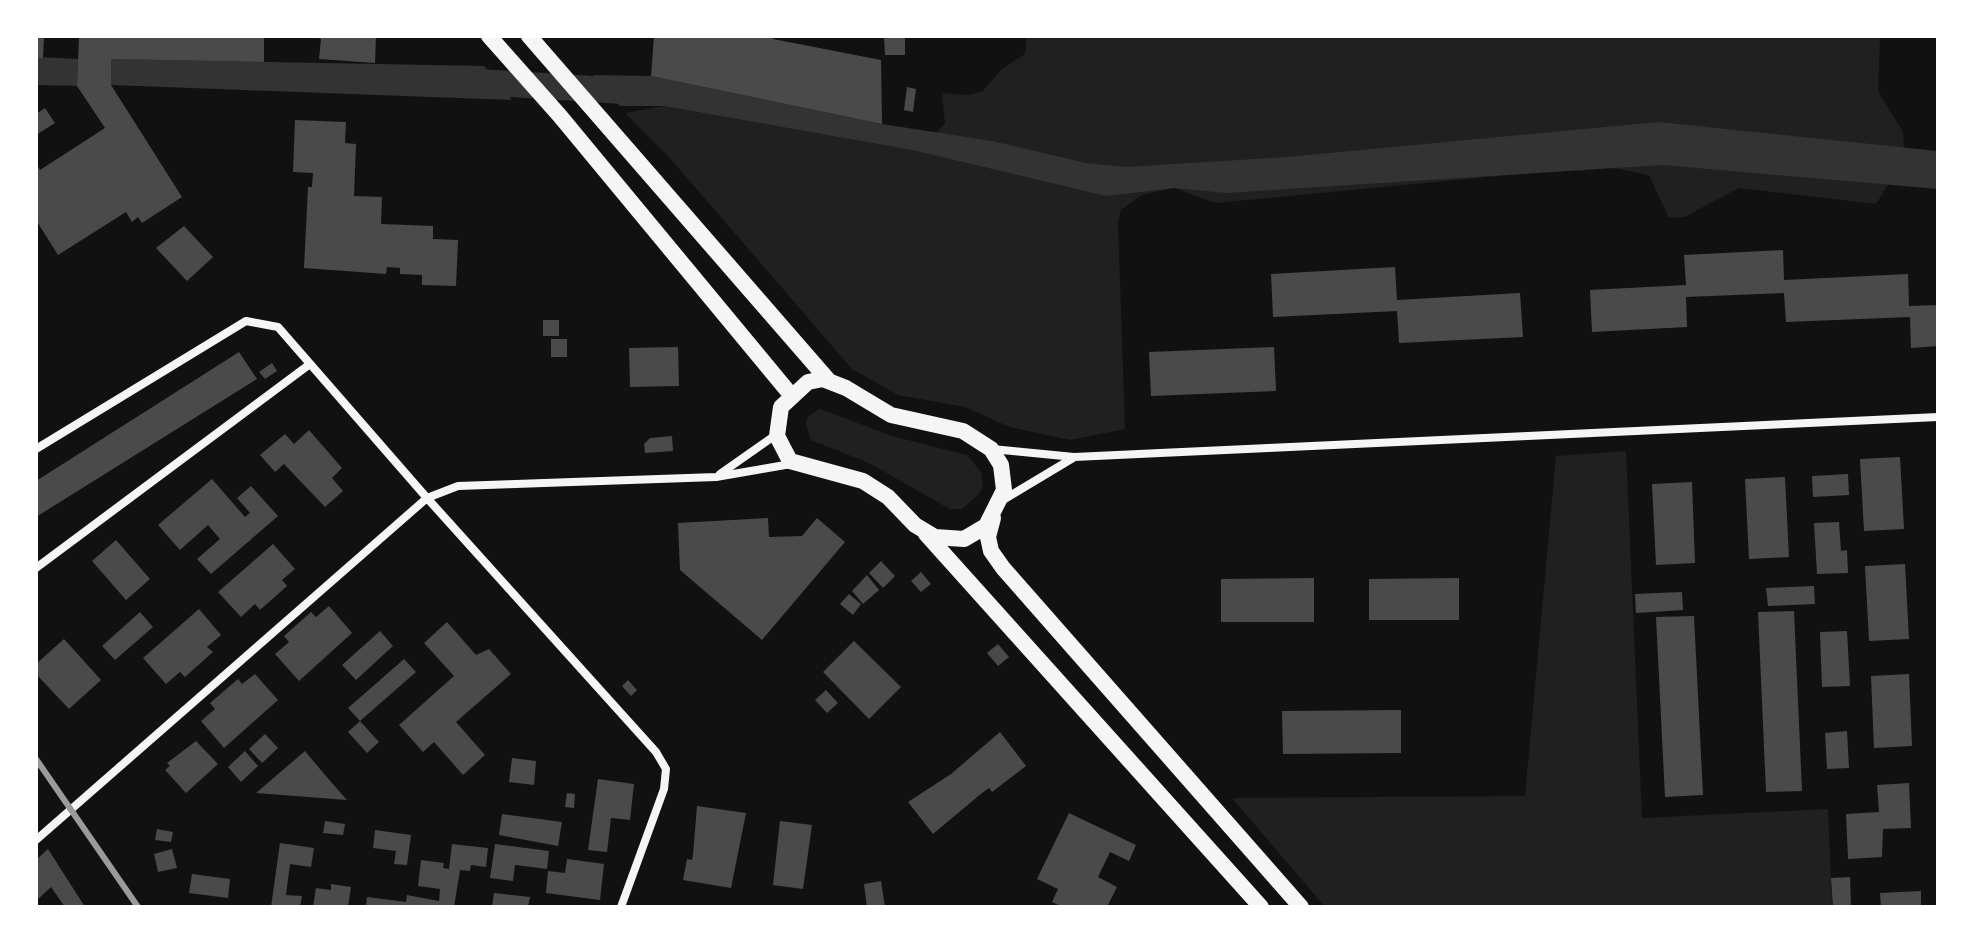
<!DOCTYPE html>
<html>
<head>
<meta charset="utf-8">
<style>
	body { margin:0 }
	#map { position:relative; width:1974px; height:943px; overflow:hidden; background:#111; font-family:"Alegreya Sans",sans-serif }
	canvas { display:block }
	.frame { position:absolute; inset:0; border:38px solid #fff; pointer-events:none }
</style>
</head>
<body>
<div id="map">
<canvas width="1974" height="943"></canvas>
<div class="frame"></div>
</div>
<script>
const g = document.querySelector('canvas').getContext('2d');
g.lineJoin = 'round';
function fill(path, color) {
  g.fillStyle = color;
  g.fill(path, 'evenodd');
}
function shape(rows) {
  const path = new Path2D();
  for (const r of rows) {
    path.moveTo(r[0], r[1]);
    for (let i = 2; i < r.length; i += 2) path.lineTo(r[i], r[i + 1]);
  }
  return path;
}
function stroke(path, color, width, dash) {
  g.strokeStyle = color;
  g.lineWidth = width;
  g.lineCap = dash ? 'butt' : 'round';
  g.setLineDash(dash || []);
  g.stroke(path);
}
const green = shape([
	[1027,36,1880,36,1878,91,1903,132,1904,149,1902,163,1876,204,1739,188,1684,217,1669,218,1649,175,1603,166,1216,203,1174,188,1142,195,1121,210,1118,223,1125,429,1070,440,1010,427,965,407,898,395,852,369,669,157,625,113,664,106,917,151,945,124,942,93,967,95,982,92,1002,69,1025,54],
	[820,409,892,436,967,455,981,472,983,485,979,494,962,509,950,509,869,463,811,440,806,424,808,416],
	[1626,451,1642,818,1828,809,1832,907,1325,907,1232,798,1525,796,1556,456]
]);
const water = shape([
	[36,57,78,59,77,86,36,85],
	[111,59,484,66,512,100,111,85],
	[593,75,651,76,882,124,992,141,1086,163,1127,167,1287,157,1658,122,1938,151,1938,189,1662,165,1226,193,1174,188,1106,196,917,151,664,106,620,106]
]);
const canal = shape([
	[463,81,640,92]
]);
const building = shape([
	[36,36,44,36,43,58,36,58],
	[79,36,264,36,264,62,111,59,111,85,182,197,142,223,138,217,132,222,126,212,58,255,36,220,36,163,40,170,105,128,77,86],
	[314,36,376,36,375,63,319,59,321,39],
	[654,36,773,36,773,39,881,60,882,124,651,76],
	[884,36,905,36,905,55,885,55],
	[907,87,916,89,913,112,904,110],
	[45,108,55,123,36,135,36,114],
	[295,120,346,122,345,143,356,144,354,196,382,197,381,224,433,226,433,239,458,240,456,286,422,285,422,275,400,274,400,268,387,267,386,274,304,268,308,187,312,187,313,173,293,172],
	[184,226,213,257,187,281,156,248],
	[1783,250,1784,280,1908,274,1909,306,1938,305,1938,346,1911,348,1910,317,1786,322,1784,293,1686,297,1687,327,1592,332,1590,290,1686,285,1684,255],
	[1395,267,1397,300,1520,293,1523,337,1399,343,1397,311,1273,317,1271,274],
	[543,320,559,320,559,336,543,336],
	[551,339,567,339,567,357,551,357],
	[678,347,679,386,630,387,629,348],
	[1274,347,1276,391,1151,396,1149,352],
	[239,352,257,379,36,517,36,481],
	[272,363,277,371,265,379,259,372],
	[309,430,342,468,332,478,343,491,325,507,284,464,275,472,260,455,285,434,294,444],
	[672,436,673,451,645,453,644,444,650,438],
	[1900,457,1904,529,1864,531,1860,459],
	[1848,474,1849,495,1813,497,1812,476],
	[1785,477,1789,557,1749,559,1745,479],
	[212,479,245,517,250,513,237,498,251,486,278,516,211,574,197,559,220,539,208,525,180,550,158,525],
	[1692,482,1695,563,1656,565,1652,484],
	[768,518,769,537,802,536,817,518,845,542,762,640,680,570,678,523],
	[1839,522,1841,551,1847,550,1848,573,1817,574,1814,523],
	[116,540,150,579,126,600,92,561],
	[273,544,295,569,282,580,287,586,260,610,255,604,241,617,218,592],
	[881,561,895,576,883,588,869,573],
	[1905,564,1909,639,1869,641,1865,566],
	[921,572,931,584,921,592,911,581],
	[867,575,879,590,863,604,852,591],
	[1314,578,1314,622,1221,622,1221,579],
	[1459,578,1459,620,1369,620,1369,579],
	[1814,586,1815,604,1768,606,1766,588],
	[1682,592,1683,610,1636,613,1635,594],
	[849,594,861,604,853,615,840,604],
	[329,606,352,633,299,681,275,654,289,642,284,636,311,612,316,617],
	[199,609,221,635,207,647,213,652,185,677,180,672,166,684,143,658],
	[1794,611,1802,791,1766,792,1758,612],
	[140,612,153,627,115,660,102,646],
	[1694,616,1703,795,1665,797,1656,617],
	[447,622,476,655,489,649,511,674,456,722,485,755,463,775,434,742,423,752,399,725,454,676,424,643],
	[380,631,393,646,356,680,342,665],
	[1847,631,1850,686,1822,687,1820,632],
	[64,639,101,680,69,709,36,674,36,664],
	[854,641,901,687,869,719,823,672],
	[998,644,1009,657,998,666,987,653],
	[404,659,416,672,360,721,348,708],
	[255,674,278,700,224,748,201,721,215,709,210,703,238,679,242,684],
	[1909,674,1912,746,1874,748,1871,676],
	[628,680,637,690,631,696,622,686],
	[826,690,838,703,827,713,815,700],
	[1401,710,1401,753,1283,754,1282,711],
	[360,721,379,742,367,753,348,732],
	[1847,731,1849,768,1827,769,1825,733],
	[1000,732,1026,766,992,792,989,788,982,793,933,834,908,802,951,774],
	[265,734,278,748,262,763,249,749],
	[196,741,218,764,186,793,165,770,170,766,167,763],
	[245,751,258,766,241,782,228,767],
	[305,751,325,775,347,800,256,793],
	[512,758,536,761,534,785,509,782],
	[598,779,634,784,630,820,611,818,607,852,588,850],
	[1909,783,1911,828,1883,829,1882,857,1848,859,1846,814,1879,812,1877,785],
	[567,793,575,794,574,808,565,807],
	[697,806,746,813,731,888,683,880,687,859,692,860,693,855],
	[1069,813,1136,845,1129,861,1110,852,1098,877,1117,887,1107,907,1063,907,1052,902,1058,889,1037,879],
	[502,814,562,822,558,846,499,835],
	[325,821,345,824,343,835,323,833],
	[780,821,812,825,803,889,773,885],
	[157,829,173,832,171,842,155,840],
	[375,830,411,835,407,865,394,864,396,851,373,848],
	[280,843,314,848,311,867,290,864,286,895,302,896,300,907,271,907],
	[452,844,488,848,486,867,471,865,470,871,460,870,454,907,366,907,367,897,406,902,407,895,439,901,440,889,418,886,421,860,444,863,443,868,449,869],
	[495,844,549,851,547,869,515,865,513,881,490,878],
	[48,849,85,907,65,907,51,887,36,901,36,860],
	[172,849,177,868,158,872,154,854],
	[567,859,604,864,600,900,546,893,548,871,565,873],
	[192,874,230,879,228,898,189,893],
	[1850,877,1851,907,1833,907,1831,878],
	[881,881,885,907,867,907,864,884],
	[331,884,351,887,348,907,313,907,316,888,331,890],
	[1921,891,1921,907,1881,907,1880,893],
	[494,893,530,897,528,907,492,907]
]);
const minor = shape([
	[36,449,246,321,278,327,427,498,656,752,666,769,664,789,621,907],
	[992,449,1074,457,1938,417],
	[720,474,777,434],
	[1003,500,1073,458],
	[36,568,310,364],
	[36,840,427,498,458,486,716,477,791,464]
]);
const secondary = shape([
	[489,36,560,116,791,395],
	[529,36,829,381],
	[823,379,846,388,891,415,963,431,991,449,1001,465,1004,490,986,526,964,539,935,537,915,525,888,497,863,481,790,461,777,436,781,407,808,382,823,379],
	[993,518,988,537,991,551,1003,568,1301,907],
	[926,534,1261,907]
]);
const rail = shape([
	[36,759,138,907]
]);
fill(green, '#202020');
fill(water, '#333');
stroke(canal, '#333', 26);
fill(building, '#4a4a4a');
stroke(minor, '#f5f5f5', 8);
stroke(secondary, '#f5f5f5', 16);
stroke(rail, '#9a9a9a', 6);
</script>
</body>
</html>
